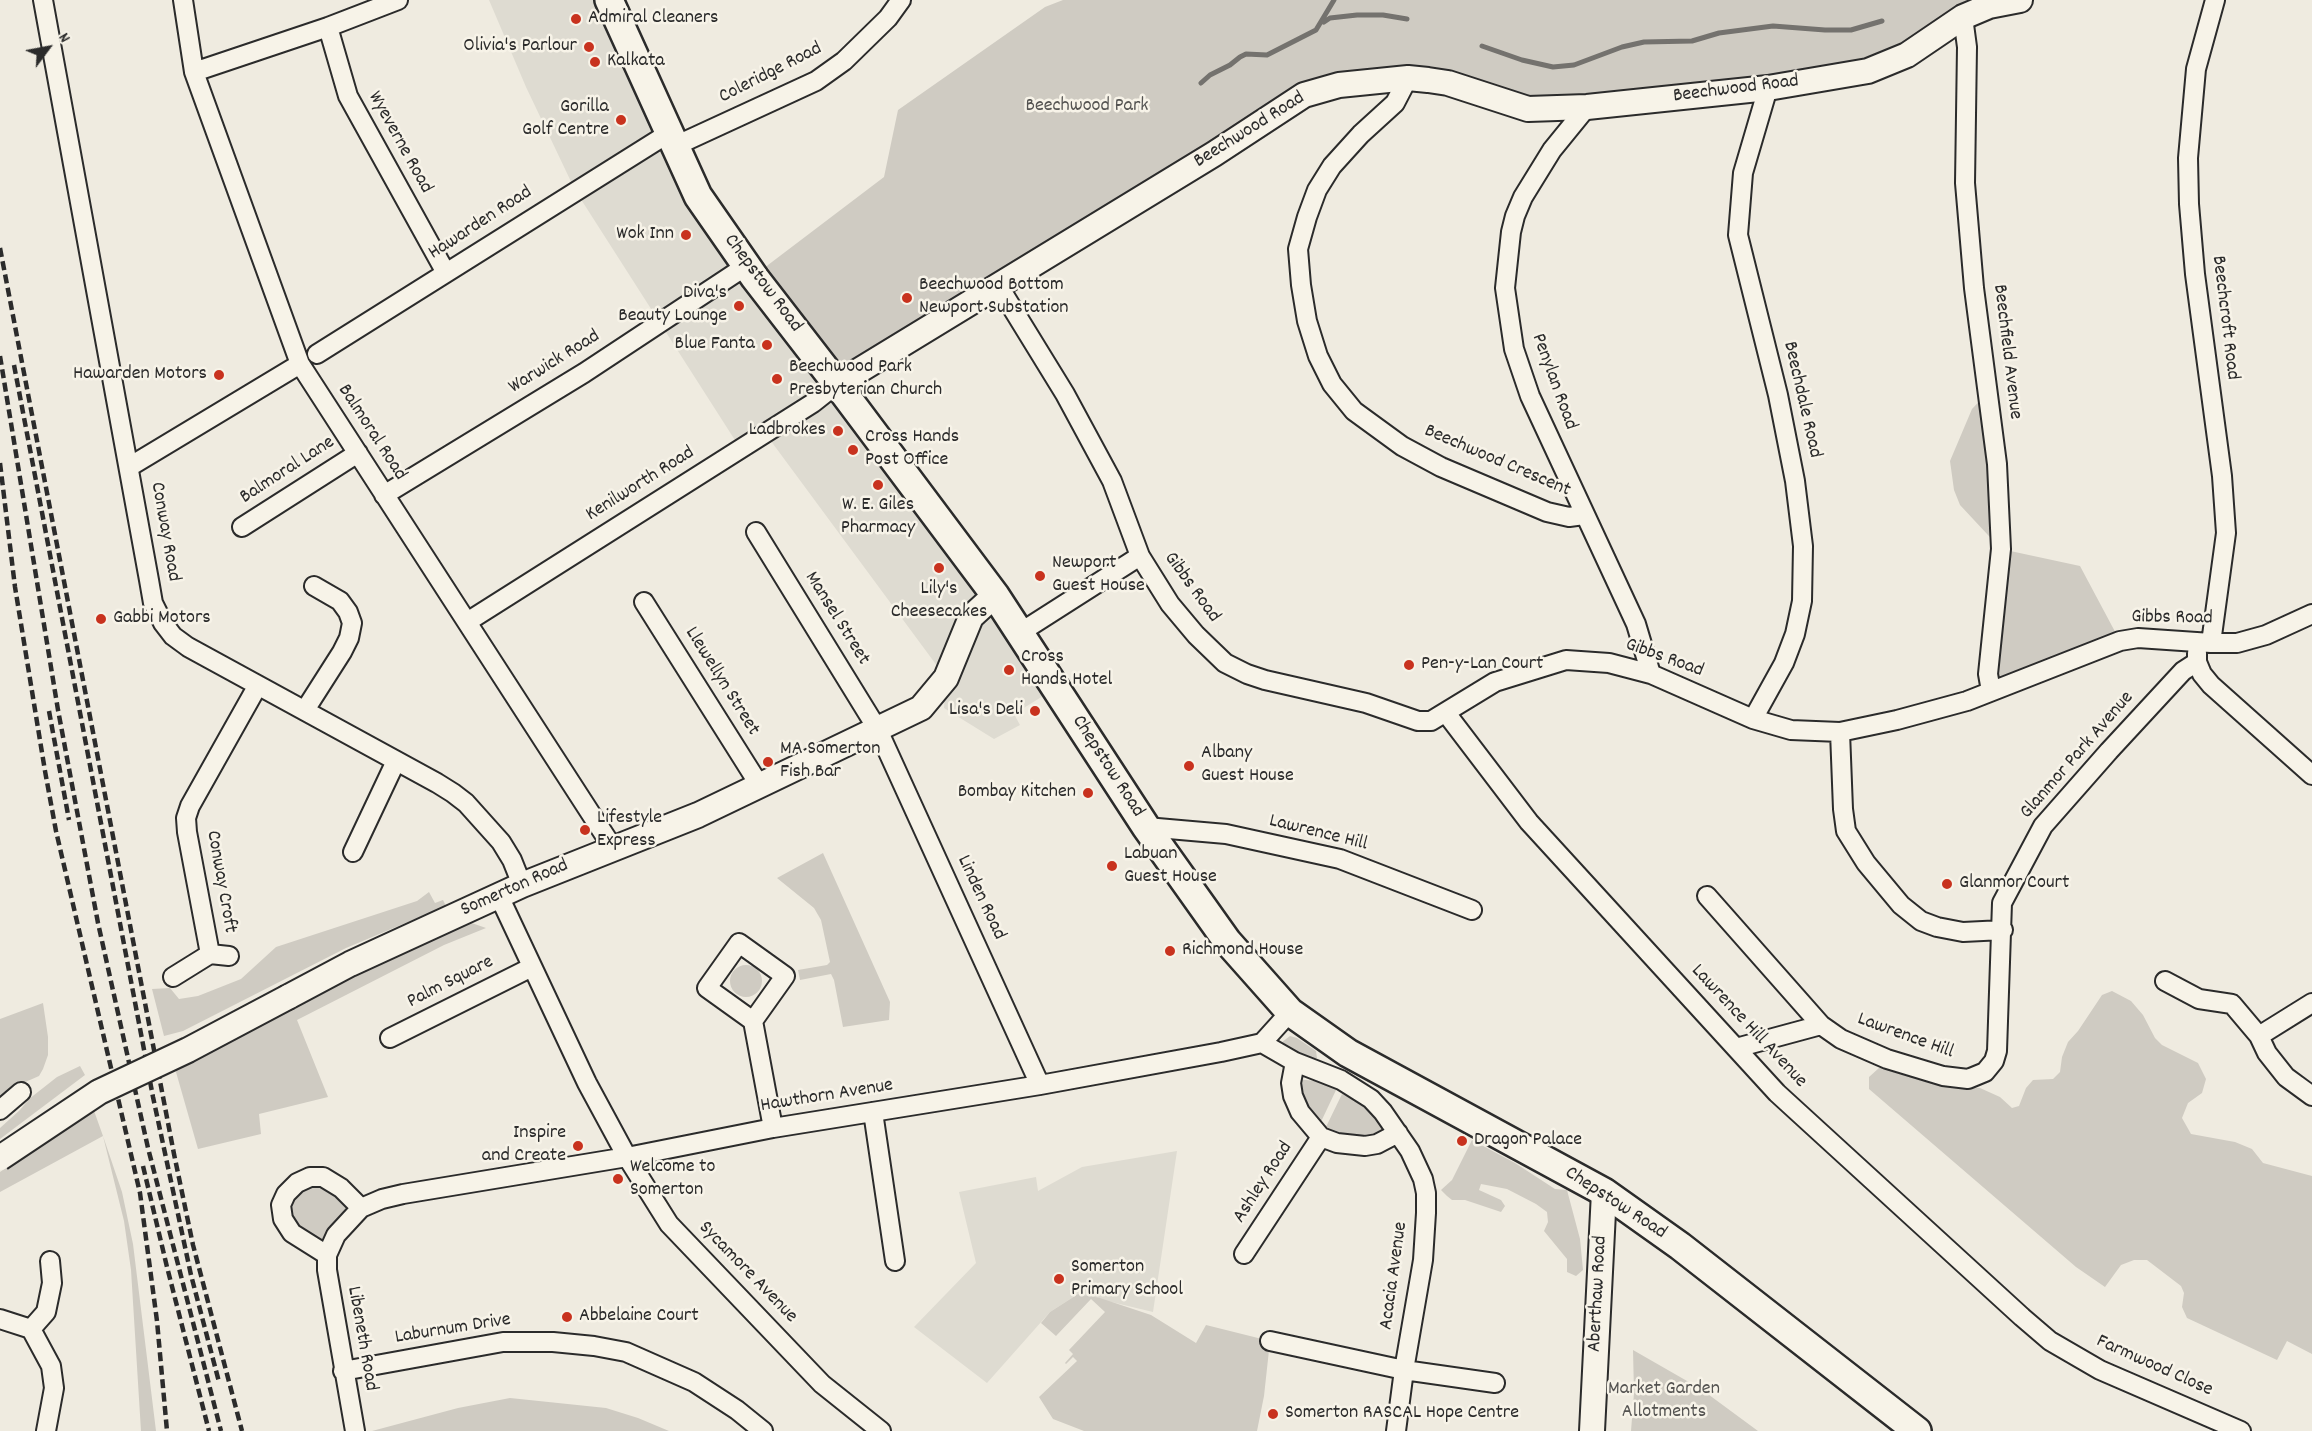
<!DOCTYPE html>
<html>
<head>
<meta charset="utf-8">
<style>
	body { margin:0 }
	#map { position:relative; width:2312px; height:1431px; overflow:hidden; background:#efebe0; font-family:Dekko,sans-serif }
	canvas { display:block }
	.north { position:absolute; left:18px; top:18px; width:60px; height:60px; -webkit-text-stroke:4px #f7f3e8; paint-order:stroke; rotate:58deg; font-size:16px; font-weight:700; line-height:24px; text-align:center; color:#2b2b2b }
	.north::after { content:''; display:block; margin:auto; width:21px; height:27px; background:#2b2b2b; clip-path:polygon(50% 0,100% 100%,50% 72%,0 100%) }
</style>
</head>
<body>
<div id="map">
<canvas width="2312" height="1431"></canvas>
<div class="north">N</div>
</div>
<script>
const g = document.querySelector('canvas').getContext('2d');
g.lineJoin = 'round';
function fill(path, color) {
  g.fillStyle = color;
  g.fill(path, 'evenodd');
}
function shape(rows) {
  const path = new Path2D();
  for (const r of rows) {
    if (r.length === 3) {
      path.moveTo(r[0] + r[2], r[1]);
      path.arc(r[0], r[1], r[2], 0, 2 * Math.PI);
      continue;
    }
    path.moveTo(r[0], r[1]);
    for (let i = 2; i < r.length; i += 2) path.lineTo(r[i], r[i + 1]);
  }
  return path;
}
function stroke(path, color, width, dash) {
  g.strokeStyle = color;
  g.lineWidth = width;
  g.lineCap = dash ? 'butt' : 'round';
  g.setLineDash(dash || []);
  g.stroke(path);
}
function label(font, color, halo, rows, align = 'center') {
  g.font = font + ' Dekko,sans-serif';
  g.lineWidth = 5;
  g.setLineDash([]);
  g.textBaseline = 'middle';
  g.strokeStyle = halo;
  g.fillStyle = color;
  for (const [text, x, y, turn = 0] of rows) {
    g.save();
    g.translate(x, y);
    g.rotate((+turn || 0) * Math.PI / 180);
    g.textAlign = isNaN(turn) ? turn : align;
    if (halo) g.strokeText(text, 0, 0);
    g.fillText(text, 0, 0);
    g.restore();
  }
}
const built = shape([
	[489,0,609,0,675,146,1056,688,1014,714,1020,725,994,739,944,708,946,678,765,433,740,448,575,190,526,87],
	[1177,1151,1153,1312,1078,1294,1050,1312,987,1383,914,1327,976,1263,959,1192,1036,1177,1038,1191,1082,1167]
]);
const green = shape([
	[1063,0,2020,0,1907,55,1587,107,1448,83,1339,85,837,384,755,278,768,265,884,177,898,110,1045,7],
	[1988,392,2001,549,2080,566,2120,641,1991,691,2001,549,1960,505,1954,490,1950,461,1972,409],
	[823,853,890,1002,889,1020,843,1027,834,980,831,974,800,980,798,970,827,965,830,962,821,920,814,908,777,878],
	[429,892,435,903,443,900,446,906,346,948,183,1031,164,1036,152,989,170,988,179,999,198,996,241,979,276,947,417,901],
	[466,921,486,928,444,945,297,1020,328,1097,259,1114,261,1134,198,1149,174,1065,281,1007],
	[746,981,16],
	[2112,991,2131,1001,2143,1015,2155,1038,2162,1045,2198,1063,2206,1079,2202,1093,2188,1103,2182,1118,2191,1134,2235,1142,2252,1149,2263,1163,2312,1176,2312,1354,2287,1341,2277,1360,2187,1318,2182,1307,2184,1293,2181,1286,2147,1260,2134,1260,2121,1265,2105,1287,2076,1267,1869,1089,1869,1077,1879,1068,1896,1068,1943,1086,1980,1088,2000,1097,2012,1108,2019,1106,2026,1088,2033,1080,2053,1079,2060,1072,2062,1057,2068,1042,2078,1031,2102,995],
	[43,1003,48,1037,48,1055,43,1069,39,1076,14,1087,0,1096,0,1019],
	[1290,1036,1297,1038,1316,1051,1317,1058,1305,1060,1280,1047,1282,1042],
	[80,1066,85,1075,0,1139,0,1128,20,1110,29,1099,57,1077],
	[1297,1079,1315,1081,1337,1088,1319,1126,1307,1113],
	[1342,1094,1358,1101,1371,1112,1385,1128,1375,1135,1364,1137,1349,1136,1326,1127],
	[93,1108,103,1136,122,1192,133,1244,156,1431,141,1431,131,1270,124,1221,103,1136,0,1192,0,1172],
	[1472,1140,1515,1163,1555,1189,1567,1190,1580,1239,1583,1270,1576,1276,1567,1272,1567,1259,1544,1231,1548,1222,1547,1212,1536,1204,1507,1189,1481,1184,1479,1190,1501,1200,1505,1206,1501,1212,1465,1200,1452,1200,1447,1196,1441,1190,1452,1180],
	[310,1177,361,1208,327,1255,292,1233,286,1194],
	[1078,1294,1100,1298,1151,1315,1196,1343,1206,1325,1270,1341,1264,1396,1257,1431,1084,1431,1053,1419,1039,1397,1077,1361,1073,1357,1066,1364,1065,1363,1073,1354,1069,1350,1105,1312,1091,1299,1056,1336,1041,1323,1050,1312],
	[1633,1350,1701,1389,1758,1431,1631,1431,1634,1393],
	[510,1398,606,1408,638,1418,669,1431,372,1431,458,1408]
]);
const stream = shape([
	[1324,22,1330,18,1357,15,1383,15,1407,19],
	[1482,46,1522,60,1553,67,1574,65,1622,47,1644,42,1692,41,1719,33,1773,26,1825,30,1851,30,1882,21],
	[1201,83,1210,75,1230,65,1240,57,1246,54,1267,55,1316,30,1334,0]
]);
const minor = shape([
	[43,0,149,580,153,603,163,623,173,636,188,647,437,783,453,793,466,803,501,842,512,860,522,885],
	[183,0,194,72,300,364,613,848],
	[1963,17,1967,47,1965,183,1974,288,1997,464,2001,549,1988,674,1991,691],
	[328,27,348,96,446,273],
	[194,72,328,27,398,0],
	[1408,78,1395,103,1361,134,1332,166,1317,190,1307,217,1298,249,1301,285,1307,321,1318,356,1332,384,1354,411,1402,446,1441,467,1547,512,1569,517,1584,515],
	[1587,107,1552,150,1523,197,1515,216,1511,232,1505,288,1514,349,1530,396,1636,624,1651,674],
	[675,146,816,81,844,61,888,18,901,0],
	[998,285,1065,394,1112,481,1140,556,1170,604,1196,635,1225,663,1247,674,1265,680,1366,703,1418,721,1431,721,1495,682,1566,660,1609,663,1651,674,1753,719,1791,730,1840,732,1897,720,1967,701,2120,641,2138,638,2211,643,2237,643,2266,635,2312,614],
	[317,354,669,133],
	[129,467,300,364],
	[384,495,584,373,746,266],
	[242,527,358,453],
	[756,532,878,730,1040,1085],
	[644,602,760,786],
	[467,622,813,403,837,384],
	[1021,632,1140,556],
	[2211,643,2226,533,2222,476,2195,274,2189,204,2188,158,2196,69,2215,0],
	[2197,653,2197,662,2202,674,2211,685,2312,775],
	[305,710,342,652,349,638,352,623,348,612,340,601,314,586],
	[1446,713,1529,822,1777,1093,2022,1317,2050,1341,2100,1370,2241,1431],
	[1753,719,1784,663,1795,634,1802,601,1803,546,1795,481,1778,395,1738,235,1743,173,1768,88],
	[1840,732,1843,809,1846,831,1866,863,1901,905,1921,921,1937,927,1963,932,2003,930],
	[1146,827,1226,834,1340,859,1472,910],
	[353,852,396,761],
	[499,896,587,1083,627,1157,669,1224,822,1384,881,1431],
	[1707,896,1821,1025],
	[210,954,229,956],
	[173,977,210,954,187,832,186,818,190,806,258,685],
	[2165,981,2199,999,2232,1004,2259,1036,2267,1053,2286,1077,2312,1096],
	[753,1021,785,976,739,943,707,988,753,1021,773,1128],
	[2259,1036,2312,1003],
	[390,1038,532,967],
	[1262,1043,1295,1062,1341,1080,1371,1099,1383,1112,1410,1151,1423,1179,1426,1193,1426,1213,1423,1260,1404,1370,1396,1431],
	[1736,1048,1821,1025,1841,1039,1887,1059,1943,1076,1968,1079,1985,1072,1994,1061,1997,1051,2002,903,2043,826,2109,751,2183,671,2197,662],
	[1295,1062,1291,1083,1293,1096,1300,1112,1321,1137,1337,1143,1365,1146,1377,1144,1398,1133],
	[0,1110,21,1092],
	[873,1112,895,1261],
	[361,1208,336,1235,327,1255,292,1233,283,1219,281,1205,286,1194,297,1183,310,1177,323,1177,341,1188,361,1208,382,1199,403,1194,627,1157,773,1128,1040,1085,1221,1052,1262,1043,1290,1012],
	[1244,1254,1321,1137],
	[327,1255,327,1270,355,1431],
	[0,1319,31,1329,51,1366,54,1388,46,1431],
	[31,1329,46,1312,52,1283,50,1261],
	[1270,1341,1404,1370,1495,1383],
	[343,1371,503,1342,553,1342,594,1346,626,1352,694,1382,737,1410,763,1431]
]);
const tertiary = shape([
	[837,384,1214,154,1304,95,1339,85,1408,78,1428,80,1448,83,1528,109,1587,107,1768,88,1868,71,1907,55,1963,17,1989,6,2020,0],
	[288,997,350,964,522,885,698,815,921,708,946,678,971,617,995,595],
	[1592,1431,1604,1192]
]);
const secondary = shape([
	[609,0,698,196,755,278,837,384,995,595,1146,827,1227,941,1290,1012,1348,1053,1604,1192,1680,1246,1917,1431]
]);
const rail = shape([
	[0,248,174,1154,193,1245,242,1431],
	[0,356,58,710,98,923,148,1148,221,1431],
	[14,365,153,1097,191,1275,219,1382],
	[0,463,15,587,45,771,56,831,140,1193,157,1321,167,1431],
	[49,711,69,820],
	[143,1166,167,1267,209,1431]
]);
const tertiaryBridge = shape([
	[0,1158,99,1092,188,1050,288,997]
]);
const markers = [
	[576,19,6,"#c8321e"],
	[589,47,6,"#c8321e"],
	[595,62,6,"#c8321e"],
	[621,120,6,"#c8321e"],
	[686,235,6,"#c8321e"],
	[907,298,6,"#c8321e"],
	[739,306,6,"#c8321e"],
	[767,345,6,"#c8321e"],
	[219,375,6,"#c8321e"],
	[777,379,6,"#c8321e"],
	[838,431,6,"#c8321e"],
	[853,450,6,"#c8321e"],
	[878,485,6,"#c8321e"],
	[939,568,6,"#c8321e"],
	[1040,576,6,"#c8321e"],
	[101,619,6,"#c8321e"],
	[1409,665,6,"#c8321e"],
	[1009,670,6,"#c8321e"],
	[1035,711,6,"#c8321e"],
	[768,762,6,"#c8321e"],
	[1189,766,6,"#c8321e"],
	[1088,793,6,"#c8321e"],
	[585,830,6,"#c8321e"],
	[1112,866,6,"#c8321e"],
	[1947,884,6,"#c8321e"],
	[1170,951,6,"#c8321e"],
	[1462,1141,6,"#c8321e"],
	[578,1146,6,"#c8321e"],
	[618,1179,6,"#c8321e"],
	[1059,1279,6,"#c8321e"],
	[567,1317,6,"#c8321e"],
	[1273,1414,6,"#c8321e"]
];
const poiNames = [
	["Admiral Cleaners",588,19],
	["Olivia's Parlour",577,47,"right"],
	["Kalkata",607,62],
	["Gorilla",609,108,"right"],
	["Golf Centre",609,131,"right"],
	["Wok Inn",674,235,"right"],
	["Beechwood Bottom",919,286],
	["Newport Substation",919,309],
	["Diva's",727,294,"right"],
	["Beauty Lounge",727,317,"right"],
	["Blue Fanta",755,345,"right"],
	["Beechwood Park",789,368],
	["Presbyterian Church",789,391],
	["Hawarden Motors",207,375,"right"],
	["Ladbrokes",826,431,"right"],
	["Cross Hands",865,438],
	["Post Office",865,461],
	["W. E. Giles",878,506,"center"],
	["Pharmacy",878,529,"center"],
	["Newport",1052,564],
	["Guest House",1052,587],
	["Lily's",939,590,"center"],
	["Cheesecakes",939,613,"center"],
	["Gabbi Motors",113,619],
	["Cross",1021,658],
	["Hands Hotel",1021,681],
	["Pen-y-Lan Court",1421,665],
	["Lisa's Deli",1023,711,"right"],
	["MA Somerton",780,750],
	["Fish Bar",780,773],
	["Albany",1201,754],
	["Guest House",1201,777],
	["Bombay Kitchen",1076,793,"right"],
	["Lifestyle",597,819],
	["Express",597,842],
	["Labuan",1124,855],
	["Guest House",1124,878],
	["Glanmor Court",1959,884],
	["Richmond House",1182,951],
	["Inspire",566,1134,"right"],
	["and Create",566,1157,"right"],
	["Dragon Palace",1474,1141],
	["Welcome to",630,1168],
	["Somerton",630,1191],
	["Somerton",1071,1268],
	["Primary School",1071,1291],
	["Abbelaine Court",579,1317],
	["Somerton RASCAL Hope Centre",1285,1414]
];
const streetNames = [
	["Coleridge Road",771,74,-27],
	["Beechwood Road",1736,90,-7],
	["Beechwood Road",1250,131,-32],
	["Wyeverne Road",399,143,61],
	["Hawarden Road",481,224,-33],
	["Chepstow Road",762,284,53],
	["Beechcroft Road",2224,318,83],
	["Beechfield Avenue",2006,352,83],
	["Warwick Road",555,363,-32],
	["Penylan Road",1553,382,70],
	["Beechdale Road",1801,400,77],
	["Balmoral Road",371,433,57],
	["Beechwood Crescent",1497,462,23],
	["Balmoral Lane",288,471,-33],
	["Kenilworth Road",641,485,-32],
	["Conway Road",164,532,80],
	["Gibbs Road",1191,588,54],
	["Mansel Street",836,619,58],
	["Gibbs Road",2172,619,1],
	["Gibbs Road",1664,659,20],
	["Llewellyn Street",721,682,58],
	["Glanmor Park Avenue",2078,756,-49],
	["Chepstow Road",1107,767,57],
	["Lawrence Hill",1318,834,14],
	["Conway Croft",220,882,80],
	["Somerton Road",515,889,-24],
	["Linden Road",980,898,65],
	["Palm Square",451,983,-27],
	["Lawrence Hill Avenue",1748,1027,47],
	["Lawrence Hill",1905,1037,20],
	["Hawthorn Avenue",827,1097,-9],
	["Ashley Road",1264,1183,-57],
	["Chepstow Road",1615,1204,33],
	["Sycamore Avenue",747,1273,46],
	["Acacia Avenue",1395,1276,-82],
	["Aberthaw Road",1599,1294,-87],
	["Laburnum Drive",453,1330,-9],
	["Libeneth Road",361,1339,80],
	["Farmwood Close",2154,1367,24]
];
const parkNames = [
	["Beechwood Park",1087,107],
	["Market Garden",1664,1390],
	["Allotments",1664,1413]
];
fill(built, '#dedbd1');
fill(green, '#cfcbc2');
stroke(stream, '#74726e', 5);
stroke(minor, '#2b2b2b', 22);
stroke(tertiary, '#2b2b2b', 28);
stroke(secondary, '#2b2b2b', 32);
stroke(minor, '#f7f3e8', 18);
stroke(tertiary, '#f7f3e8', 24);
stroke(secondary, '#f7f3e8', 27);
stroke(rail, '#2b2b2b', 4.5, [9, 4.5]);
stroke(tertiaryBridge, '#2b2b2b', 28, []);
stroke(tertiaryBridge, '#f7f3e8', 24);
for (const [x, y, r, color] of markers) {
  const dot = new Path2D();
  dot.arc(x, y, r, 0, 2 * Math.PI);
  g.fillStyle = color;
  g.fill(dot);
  stroke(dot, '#f7f3e8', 2);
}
label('20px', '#2b2b2b', '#f7f3e8', poiNames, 'left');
label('20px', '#2b2b2b', '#f7f3e8', streetNames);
label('20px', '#545351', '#f7f3e8', parkNames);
</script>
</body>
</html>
